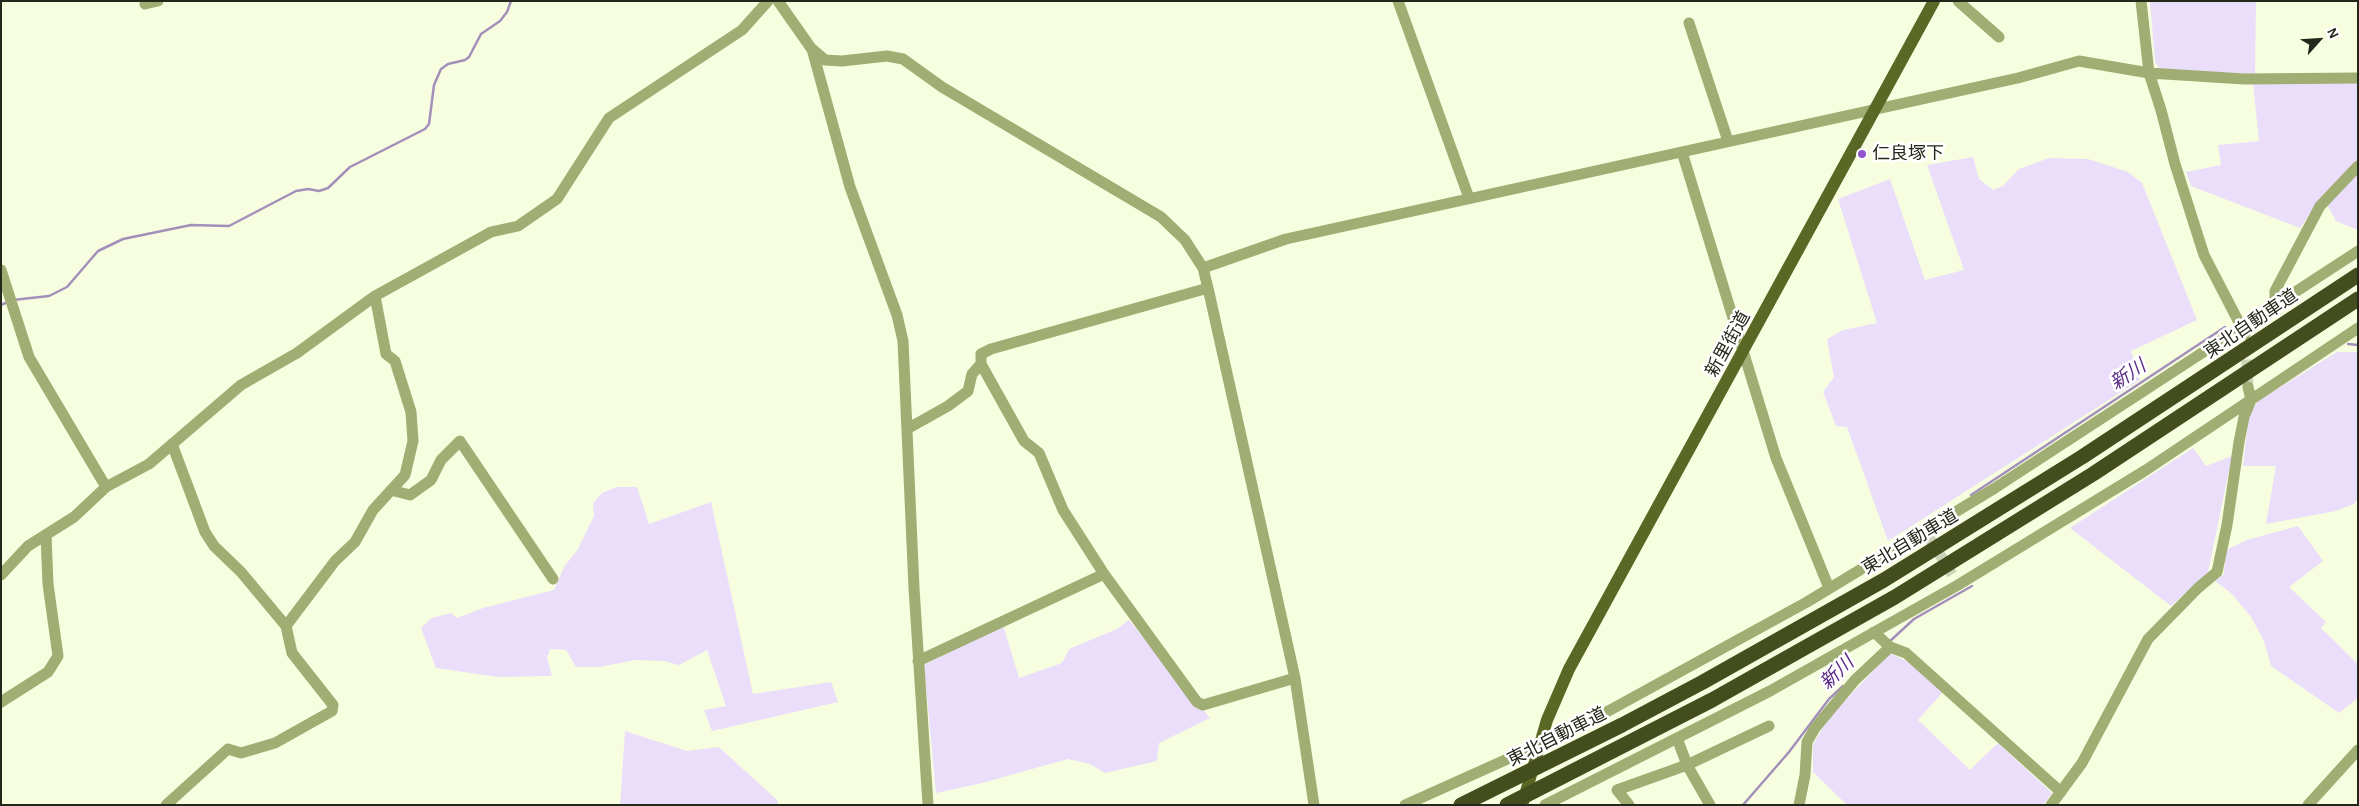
<!DOCTYPE html>
<html>
<head>
<meta charset="utf-8">
<style>
	body { margin:0 }
	#map { position:relative; width:2359px; height:806px; overflow:hidden; background:#f7fee0; font-family:"Alegreya Sans",sans-serif }
	canvas { display:block }
	.frame { position:absolute; inset:0; border:2px solid #24281a; pointer-events:none }
	.north { position:absolute; left:2294px; top:15px; width:50px; height:50px; -webkit-text-stroke:4px #fff; paint-order:stroke; rotate:64deg; font-size:14px; font-weight:700; line-height:20px; text-align:center; color:#24281a }
	.north::after { content:''; display:block; margin:auto; width:18px; height:22px; background:#24281a; clip-path:polygon(50% 0,100% 100%,50% 72%,0 100%) }
</style>
</head>
<body>
<div id="map">
<canvas width="2359" height="806"></canvas>
<div class="frame"></div>
<div class="north">N</div>
</div>
<script>
const g = document.querySelector('canvas').getContext('2d');
g.lineJoin = 'round';
function fill(path, color) {
  g.fillStyle = color;
  g.fill(path, 'evenodd');
}
function shape(rows) {
  const path = new Path2D();
  for (const r of rows) {
    path.moveTo(r[0], r[1]);
    for (let i = 2; i < r.length; i += 2) path.lineTo(r[i], r[i + 1]);
  }
  return path;
}
function stroke(path, color, width, dash) {
  g.strokeStyle = color;
  g.lineWidth = width;
  g.lineCap = dash ? 'butt' : 'round';
  g.setLineDash(dash || []);
  g.stroke(path);
}
function label(font, color, halo, rows, align = 'center') {
  g.font = font + ' "Alegreya Sans","Noto Sans JP",sans-serif';
  g.lineWidth = 5;
  g.setLineDash([]);
  g.textBaseline = 'middle';
  g.strokeStyle = halo;
  g.fillStyle = color;
  for (const [text, x, y, turn = 0] of rows) {
    g.save();
    g.translate(x, y);
    g.rotate((+turn || 0) * Math.PI / 180);
    g.textAlign = isNaN(turn) ? turn : align;
    if (halo) g.strokeText(text, 0, 0);
    g.fillText(text, 0, 0);
    g.restore();
  }
}
const green = shape([
	[2150,1,2256,1,2255,74,2162,72,2155,62],
	[2358,81,2358,230,2336,221,2325,201,2324,193,2300,228,2191,186,2186,172,2221,165,2218,145,2259,141,2253,83],
	[1973,157,1979,179,1993,190,2003,186,2019,169,2049,158,2088,159,2128,172,2142,183,2197,320,2131,351,2140,380,1888,541,1847,427,1836,426,1823,392,1834,377,1827,339,1843,330,1877,323,1838,199,1890,179,1925,280,1964,270,1927,165],
	[2337,352,2358,352,2358,498,2354,504,2336,511,2266,524,2276,466,2243,466,2249,415,2258,401],
	[2193,448,2206,466,2232,456,2208,572,2171,606,2070,528],
	[617,487,637,487,649,524,711,502,753,694,831,682,838,702,712,731,704,710,726,706,707,650,679,665,664,661,635,660,600,667,576,667,566,650,550,649,547,658,552,676,498,677,436,668,421,628,432,618,451,613,457,618,483,608,554,590,564,567,578,549,594,516,593,503,602,493],
	[2298,526,2323,561,2289,587,2326,622,2321,628,2358,664,2358,698,2339,713,2271,666,2264,641,2251,617,2232,594,2215,581,2224,574,2226,550,2247,540],
	[1129,620,1210,718,1159,743,1157,761,1105,773,1090,764,1068,759,982,783,936,793,924,665,1003,625,1019,678,1062,663,1069,649,1117,629],
	[1890,653,1924,670,1943,692,1918,720,1970,770,1998,743,2052,793,2043,805,1847,805,1813,772,1813,745,1827,720],
	[625,731,687,751,719,747,777,800,779,805,620,805]
]);
const stream = shape([
	[13,300,49,296,67,287,98,251,123,239,191,225,229,226,296,191,308,189,319,191,328,188,350,167,425,129,429,124,434,85,441,69,448,64,465,60,469,57,481,34,500,21,507,12,511,1],
	[1,305,8,302],
	[2348,344,2358,345],
	[1971,495,2225,327],
	[1889,642,1914,619,1972,586],
	[1743,805,1789,752,1829,699,1843,686]
]);
const minorTunnel = shape([
	[2246,343,2248,387],
	[1929,537,1953,576]
]);
const minor = shape([
	[778,1,811,48,825,60,842,61,887,56,903,59,942,87,1161,217,1185,240,1203,268,1208,288,1295,678,1314,805],
	[1398,1,1469,198],
	[1958,1,1999,37],
	[2141,1,2149,73,2161,110,2175,164,2204,255,2245,334],
	[145,4,158,1],
	[1689,23,1728,141],
	[812,49,850,187,897,315,903,341,914,588,928,805],
	[1682,152,1776,458,1829,588],
	[1203,268,1286,239,1877,109,2018,78,2079,61,2149,73,2244,79,2358,78],
	[1,270,29,357,106,487],
	[1208,288,991,349,981,354,981,364,1024,441,1039,453,1063,510,1104,574,1197,702,1203,705,1295,678],
	[2275,306,2275,291,2320,206,2358,166],
	[907,429,948,406,968,391,972,374,981,364],
	[391,490,410,495,431,480,441,460,460,441,553,579],
	[1,575,28,546,74,517,106,487,149,464,241,385,297,353,375,296,491,232,518,226,557,199,609,118,742,30,768,1],
	[286,626,335,561,355,542,373,510,405,475,413,441,411,412,395,361,386,354,375,296],
	[1874,632,1890,647,1906,653,2061,792],
	[918,661,1104,574],
	[1,702,48,672,58,656,48,584,46,535],
	[166,805,228,749,241,753,275,743,332,711,333,705,292,653,286,626,241,572,214,546,205,532,172,444],
	[1405,805,1581,726,1807,602,1995,488,2358,251],
	[1545,805,1770,691,1958,585,2146,470,2358,328],
	[1629,805,1617,790,1687,765,1677,738],
	[1710,805,1687,765,1769,726],
	[1799,805,1805,775,1807,742,1815,728,1855,680,1890,647],
	[2051,805,2082,763,2148,639,2198,588,2217,572,2227,525,2239,442,2244,417,2251,400,2248,387],
	[2308,805,2358,750]
]);
const major = shape([
	[1523,802,1547,720,1569,669,1934,1]
]);
const highway = shape([
	[1461,805,1622,725,1703,682,1884,580,2082,457,2358,275],
	[1507,805,1712,700,1895,597,2093,474,2358,299]
]);
const markers = [
	[1862,154,5,"#9155cc"]
];
const poiNames = [
	["仁良塚下",1872,154]
];
const streetNames = [
	["東北自動車道",2251,324,-34],
	["新里街道",1728,344,-61],
	["東北自動車道",1910,542,-31],
	["東北自動車道",1557,737,-27]
];
const waterNames = [
	["新川",2128,375,-34],
	["新川",1837,673,-44]
];
fill(green, '#eadefa');
stroke(stream, '#a390ba', 2.5);
stroke(minorTunnel, '#cdd3b8', 11, [11, 5.5]);
stroke(minor, '#a0ad73', 11);
stroke(major, '#5b6725', 12);
stroke(highway, '#444d1d', 15);
for (const [x, y, r, color] of markers) {
  const dot = new Path2D();
  dot.arc(x, y, r, 0, 2 * Math.PI);
  g.fillStyle = color;
  g.fill(dot);
  stroke(dot, '#fff', 2);
}
label('18px', '#24281a', '#fff', poiNames, 'left');
label('18px', '#24281a', '#fff', streetNames);
label('italic 19px', '#5a2a86', '#fff', waterNames);
</script>
</body>
</html>
